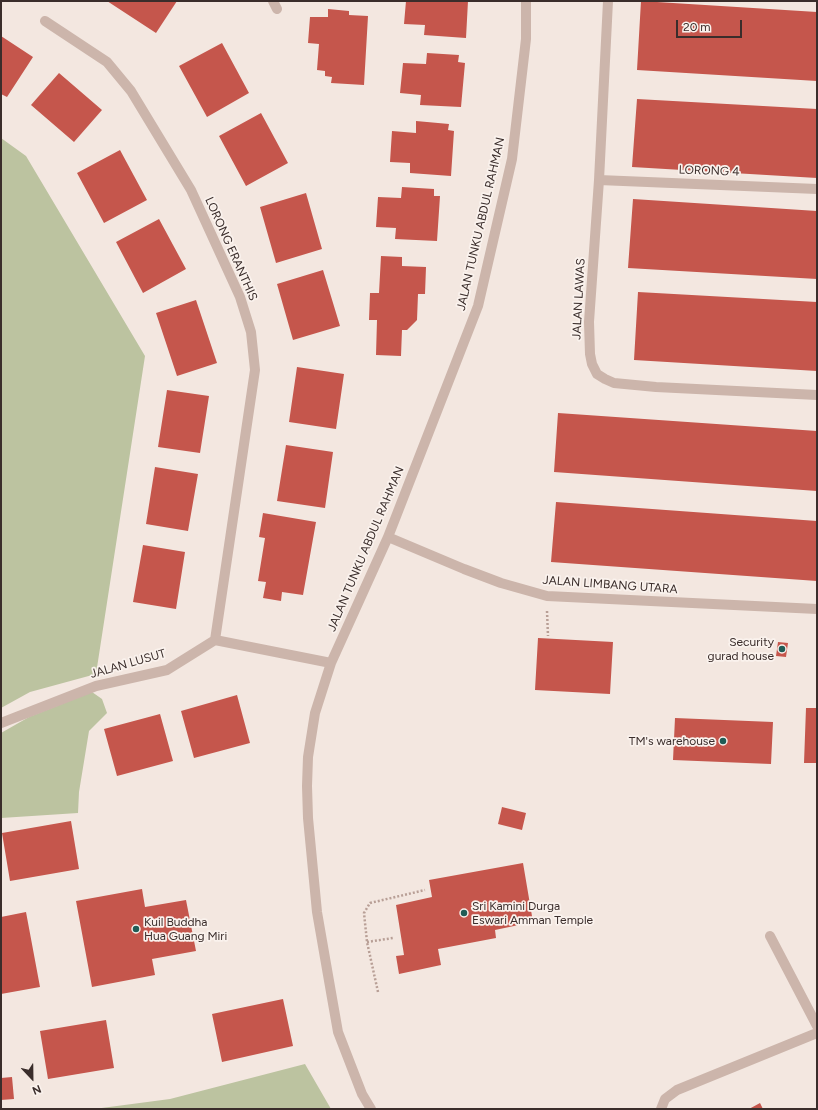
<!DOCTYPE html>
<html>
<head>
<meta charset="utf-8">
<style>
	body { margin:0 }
	#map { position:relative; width:818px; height:1110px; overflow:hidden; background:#f3e7e0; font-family:Figtree,sans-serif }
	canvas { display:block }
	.frame { position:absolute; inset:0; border:2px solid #3a2d2b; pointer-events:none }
	.north { position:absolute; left:12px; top:1058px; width:40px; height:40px; -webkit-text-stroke:3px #faf2ed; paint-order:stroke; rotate:158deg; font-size:11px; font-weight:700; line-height:16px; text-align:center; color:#3a2d2b }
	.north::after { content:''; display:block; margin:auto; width:14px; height:18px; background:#3a2d2b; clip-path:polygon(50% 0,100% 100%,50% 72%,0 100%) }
	.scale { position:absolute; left:676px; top:20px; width:66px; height:18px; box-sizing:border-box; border:2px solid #3a2d2b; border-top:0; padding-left:5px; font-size:12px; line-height:14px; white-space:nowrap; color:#3a2d2b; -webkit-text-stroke:3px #faf2ed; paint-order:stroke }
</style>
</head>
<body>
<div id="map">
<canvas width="818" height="1110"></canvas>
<div class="frame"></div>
<div class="north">N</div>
<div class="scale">20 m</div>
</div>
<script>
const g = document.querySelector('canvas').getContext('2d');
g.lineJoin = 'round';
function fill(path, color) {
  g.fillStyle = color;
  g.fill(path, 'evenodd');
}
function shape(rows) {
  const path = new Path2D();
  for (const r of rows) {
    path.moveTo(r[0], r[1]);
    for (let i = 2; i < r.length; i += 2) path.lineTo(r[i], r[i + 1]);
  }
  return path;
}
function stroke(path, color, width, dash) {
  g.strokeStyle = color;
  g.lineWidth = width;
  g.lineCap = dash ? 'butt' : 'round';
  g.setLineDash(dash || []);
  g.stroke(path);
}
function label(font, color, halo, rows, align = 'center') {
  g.font = font + ' Figtree,sans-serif';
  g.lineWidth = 3.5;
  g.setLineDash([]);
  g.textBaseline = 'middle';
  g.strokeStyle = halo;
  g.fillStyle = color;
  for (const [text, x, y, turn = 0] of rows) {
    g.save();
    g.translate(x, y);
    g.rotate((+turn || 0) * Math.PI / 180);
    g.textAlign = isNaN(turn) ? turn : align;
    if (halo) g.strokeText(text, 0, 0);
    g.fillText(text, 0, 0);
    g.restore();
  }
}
const green = shape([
	[1,138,26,156,145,356,96,674,30,692,1,708],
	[92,692,102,699,107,713,89,731,79,792,78,813,1,818,1,733,29,717],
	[305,1064,331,1109,94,1109,170,1099]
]);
const building = shape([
	[107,1,177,1,156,33],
	[406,1,468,1,466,38,424,35,425,25,404,24],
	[641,1,817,12,817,81,637,70],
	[328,9,349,11,349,15,368,16,364,85,331,83,332,77,325,76,325,71,317,70,319,44,308,43,310,17,328,17],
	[1,36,33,57,7,97,1,94],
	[222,43,249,93,207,117,179,66],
	[427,53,459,55,458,62,465,63,461,107,420,105,421,95,400,93,403,63,426,64],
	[59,73,102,110,74,142,31,105],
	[637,99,817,109,817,178,632,167],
	[261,113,288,163,246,186,219,136],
	[416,121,449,124,448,130,454,131,451,176,410,173,410,163,390,162,392,131,416,133],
	[120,150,147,200,104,223,77,173],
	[402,187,434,189,434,196,440,196,437,241,395,239,396,228,376,227,378,197,401,198],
	[306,193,322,249,276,263,260,207],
	[633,199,817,211,817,279,628,268],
	[159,219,186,269,143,293,116,242],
	[381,256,402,257,402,266,426,267,425,294,418,294,417,320,407,330,402,330,401,356,376,355,377,320,369,320,370,293,379,293],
	[323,270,340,326,293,340,277,284],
	[638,292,817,302,817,371,634,360],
	[196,300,217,363,177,376,156,313],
	[297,367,344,374,336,429,289,422],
	[167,390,209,396,200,453,158,447],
	[558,413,817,431,817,491,554,472],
	[286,445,333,452,325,508,277,501],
	[155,467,198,474,188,531,146,524],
	[556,502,817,521,817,581,551,562],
	[263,513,316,522,303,595,282,592,281,601,263,598,266,582,258,581,265,538,259,537],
	[143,545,185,552,176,609,133,602],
	[538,638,613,642,610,694,535,690],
	[778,642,788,643,786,657,776,656],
	[237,695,250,743,194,758,181,711],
	[806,708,817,708,817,763,804,763],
	[160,714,173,761,117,776,104,729],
	[675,718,773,722,771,764,673,760],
	[502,807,526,813,522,830,498,824],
	[71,821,79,869,10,881,2,833],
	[523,863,533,922,495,930,496,938,438,949,441,965,399,974,396,956,404,955,396,905,432,897,429,880],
	[142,889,145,907,186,900,196,951,152,959,155,975,92,987,76,901],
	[26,912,40,987,1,994,1,917],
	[283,999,293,1046,222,1062,212,1014],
	[106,1020,114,1068,48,1079,40,1031],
	[12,1077,14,1099,1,1100,1,1078],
	[760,1103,763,1109,749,1109]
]);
const path = shape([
	[547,611,548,636],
	[367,942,393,938],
	[378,992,367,942,364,913,370,903,425,890]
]);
const minor = shape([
	[273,1,277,9],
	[608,1,599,180,589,322,590,354,592,364,597,374,605,379,614,383,656,387,817,395],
	[45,21,107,62,131,91,191,190,240,297,251,332,255,370,215,640],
	[599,180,817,189],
	[388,537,464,569,501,583,547,596,817,609],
	[1,723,96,686,167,670,215,640,331,663],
	[770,936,817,1026],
	[371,1109,362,1094,338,1032,332,998,317,912,308,818,307,786,308,757,315,713,331,663,388,537,478,306,512,159,526,39,526,1],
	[661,1109,665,1099,677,1090,817,1033]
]);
const markers = [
	[782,649,4,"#205c56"],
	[723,741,4,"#205c56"],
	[464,913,4,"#205c56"],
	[136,929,4,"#205c56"]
];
const streetNames = [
	["LORONG 4",709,171,2],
	["JALAN TUNKU ABDUL RAHMAN",481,224,-77],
	["LORONG ERANTHIS",231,249,66],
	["JALAN LAWAS",579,299,-87],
	["JALAN TUNKU ABDUL RAHMAN",366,549,-67],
	["JALAN LIMBANG UTARA",610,585,4],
	["JALAN LUSUT",128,664,-16]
];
const poiNames = [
	["Security",774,642],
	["gurad house",774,656],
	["TM's warehouse",715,741],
	["Sri Kamini Durga",472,906,"left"],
	["Eswari Amman Temple",472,920,"left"],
	["Kuil Buddha",144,922,"left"],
	["Hua Guang Miri",144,936,"left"]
];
fill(green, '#bcc3a0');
fill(building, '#c5564c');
stroke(path, '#b89f96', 2.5, [2, 2]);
stroke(minor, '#ccb5ab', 10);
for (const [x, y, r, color] of markers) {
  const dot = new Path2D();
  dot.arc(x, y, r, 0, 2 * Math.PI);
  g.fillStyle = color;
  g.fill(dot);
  stroke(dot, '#faf2ed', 1.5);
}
label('12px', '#3a2d2b', '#faf2ed', streetNames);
label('12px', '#3a2d2b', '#faf2ed', poiNames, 'right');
</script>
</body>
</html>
